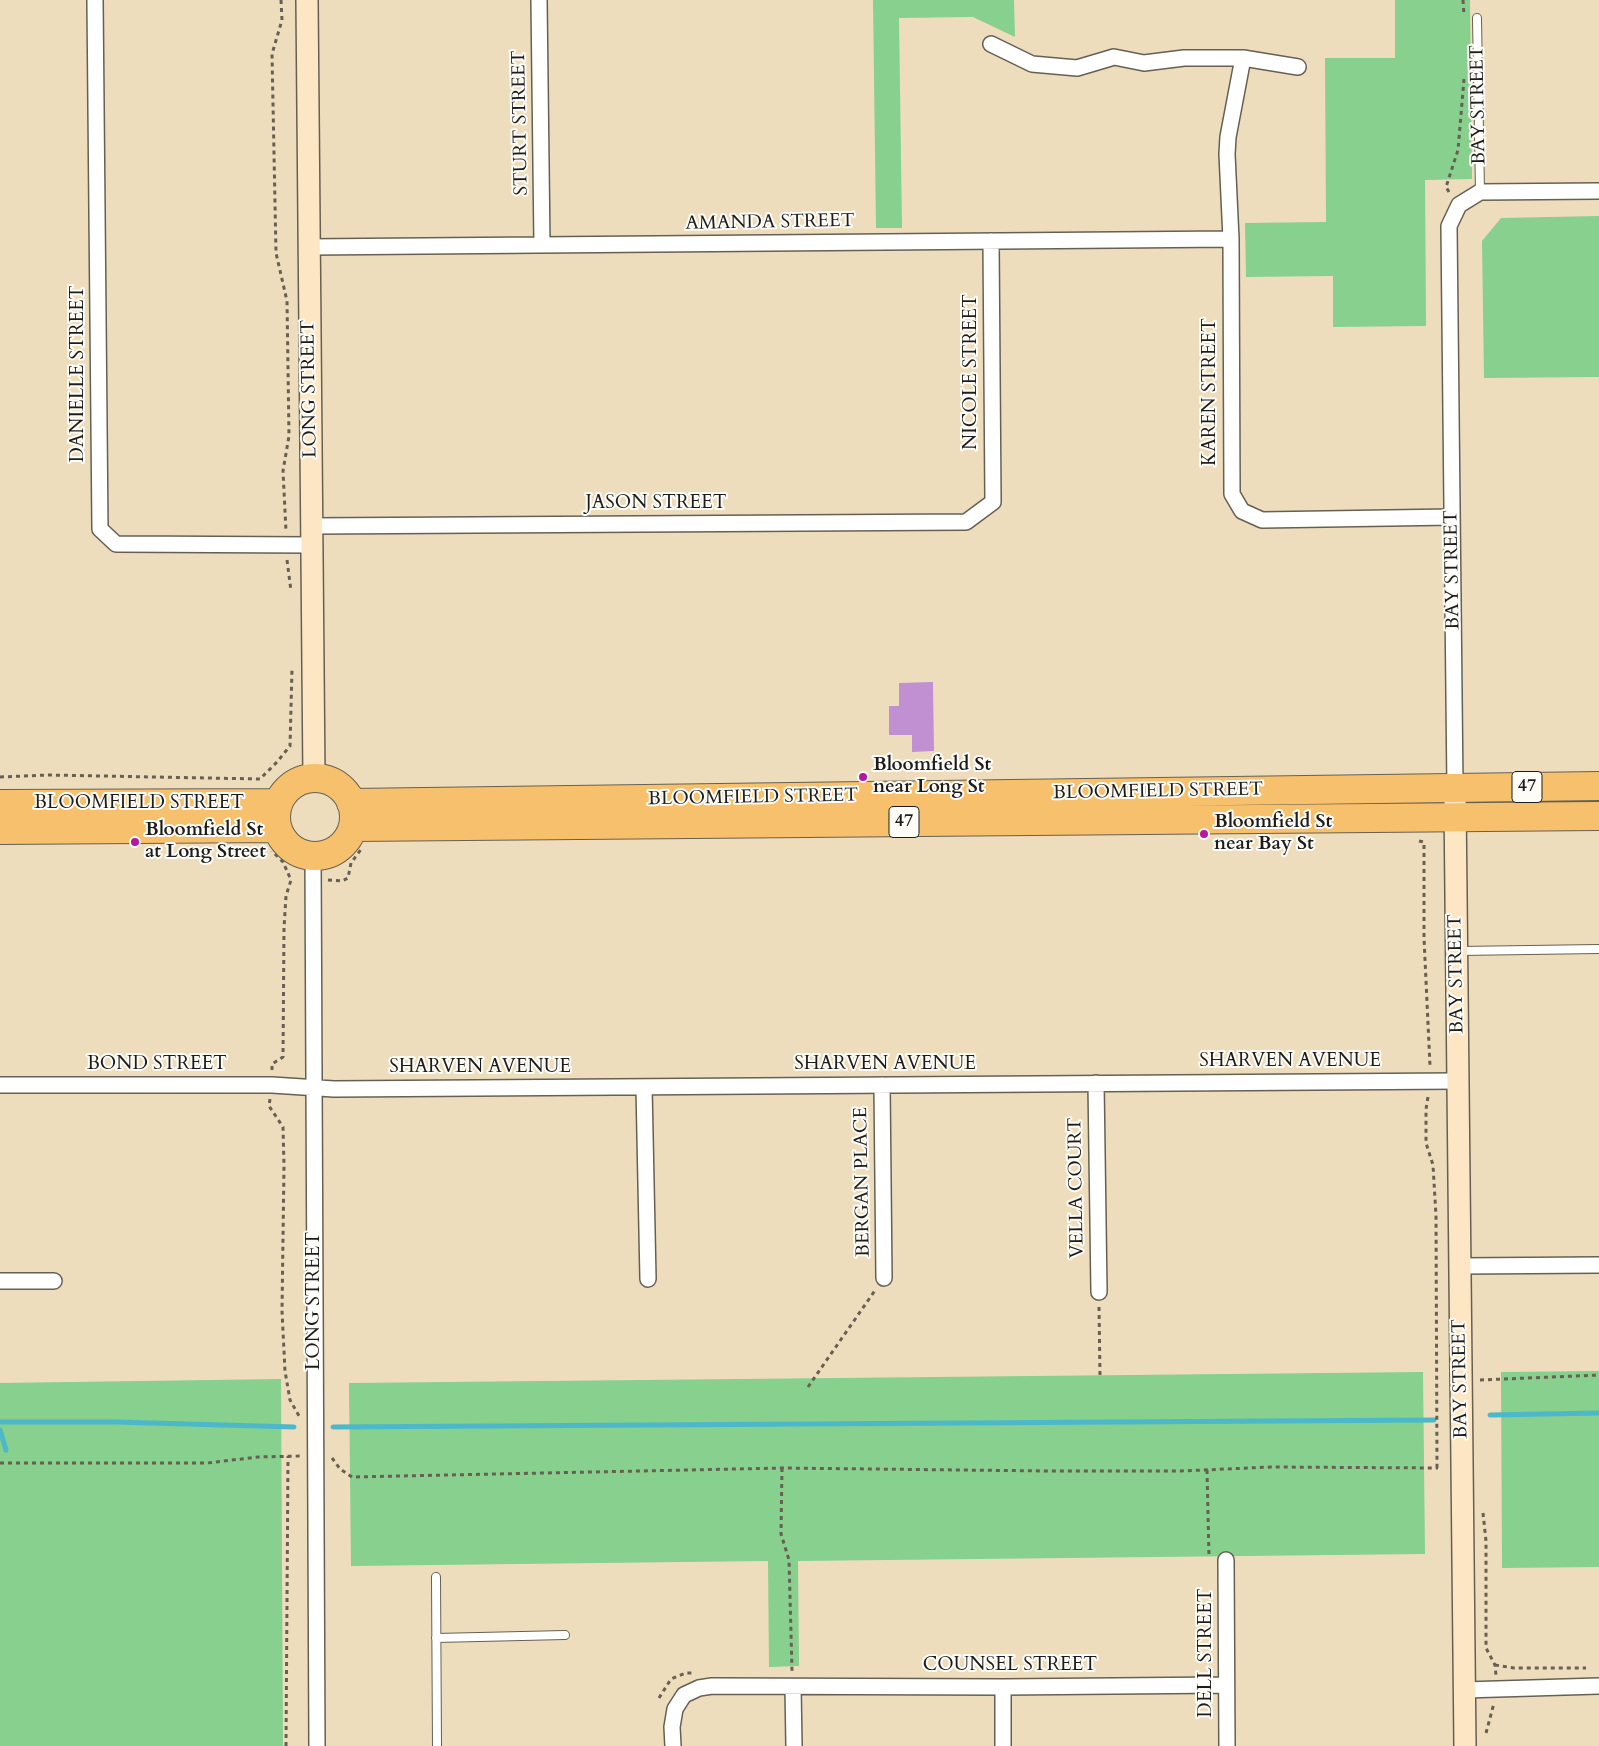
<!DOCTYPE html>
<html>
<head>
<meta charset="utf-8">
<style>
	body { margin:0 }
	canvas { display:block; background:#eeddbc }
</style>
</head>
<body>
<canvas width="1599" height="1746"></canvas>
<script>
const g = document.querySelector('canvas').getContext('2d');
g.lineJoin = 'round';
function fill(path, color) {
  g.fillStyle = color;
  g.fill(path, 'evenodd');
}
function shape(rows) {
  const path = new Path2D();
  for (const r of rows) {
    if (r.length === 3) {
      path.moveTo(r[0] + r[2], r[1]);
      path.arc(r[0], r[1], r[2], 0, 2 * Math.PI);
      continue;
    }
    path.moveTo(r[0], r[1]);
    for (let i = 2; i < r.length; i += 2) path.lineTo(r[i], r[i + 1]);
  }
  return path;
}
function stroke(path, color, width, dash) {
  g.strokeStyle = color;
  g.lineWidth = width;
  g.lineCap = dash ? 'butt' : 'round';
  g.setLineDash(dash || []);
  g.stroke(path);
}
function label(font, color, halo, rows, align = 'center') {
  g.font = font + ' Cardo,serif';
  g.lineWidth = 4;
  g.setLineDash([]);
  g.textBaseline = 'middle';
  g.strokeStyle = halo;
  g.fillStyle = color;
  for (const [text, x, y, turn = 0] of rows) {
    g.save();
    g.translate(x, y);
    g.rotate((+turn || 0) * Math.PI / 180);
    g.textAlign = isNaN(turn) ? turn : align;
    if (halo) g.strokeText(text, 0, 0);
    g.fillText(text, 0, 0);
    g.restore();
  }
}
const green = shape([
	[873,0,1014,0,1015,37,973,17,899,18,902,228,876,228],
	[1395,0,1470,0,1472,179,1425,180,1426,326,1333,327,1333,276,1246,277,1245,223,1326,222,1325,58,1395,58],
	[1599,216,1599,377,1484,378,1482,241,1501,218],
	[1599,1371,1599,1567,1502,1568,1501,1372],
	[1423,1372,1425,1554,798,1561,799,1666,769,1667,768,1561,351,1566,349,1383],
	[281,1379,283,1746,0,1746,0,1383]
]);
const stream = shape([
	[1490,1415,1599,1413],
	[0,1422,116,1422,294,1427],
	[333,1427,1434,1420],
	[0,1430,6,1450]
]);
const building = shape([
	[933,682,934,751,912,752,912,735,889,735,889,706,899,706,899,683]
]);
const path = shape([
	[281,0,282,20,272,54,276,253,287,301,289,436,283,471,286,531],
	[1463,0,1464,16],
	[1449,192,1446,187,1458,150,1464,79],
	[287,560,291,591],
	[0,777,49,775,260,779,277,762,290,746,292,669],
	[1419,841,1424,842,1424,938,1430,1066],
	[328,880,342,881,348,878,351,863,362,848],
	[272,1070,272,1064,283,1057,284,928,286,896,291,880,283,862,272,851],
	[1428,1097,1426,1109,1426,1143,1433,1165,1436,1216,1437,1468],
	[270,1099,269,1106,283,1127,284,1166,282,1311,285,1371,290,1400,299,1416],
	[1099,1307,1100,1375],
	[1480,1380,1599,1375],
	[808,1387,876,1289],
	[332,1458,340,1469,352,1477,782,1468,1050,1471,1181,1471,1271,1467,1438,1468],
	[0,1463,207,1463,258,1457,301,1456],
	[782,1468,781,1534,789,1560,792,1671],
	[1207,1470,1209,1557],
	[1483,1513,1486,1541,1486,1648,1495,1665,1496,1675],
	[1495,1665,1514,1668,1586,1668],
	[659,1698,671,1679,686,1673,692,1673],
	[1486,1733,1494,1703],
	[286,1746,288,1456]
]);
const lane = shape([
	[1477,18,1480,192],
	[1459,951,1599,949],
	[436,1577,437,1746],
	[436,1638,565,1635]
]);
const street = shape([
	[95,0,100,529,116,544,312,545],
	[539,0,542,245],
	[991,44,1032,64,1077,68,1114,57,1144,63,1184,58,1243,58,1298,67],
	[1243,58,1228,137,1227,154,1231,239,1232,494,1242,511,1262,520,1452,517],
	[309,247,1231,239],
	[312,526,966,522,993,502,991,241],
	[1455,788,1449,226,1459,205,1480,192,1599,191],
	[313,856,317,1746],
	[1096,1083,1099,1292],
	[0,1085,272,1085,334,1089,1458,1081],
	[882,1085,884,1278],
	[644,1087,648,1279],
	[1460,1266,1599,1265],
	[0,1281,54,1281],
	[1226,1560,1227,1746],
	[793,1687,794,1746],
	[1003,1687,1003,1746],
	[1464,1690,1599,1686],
	[673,1746,672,1727,675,1709,684,1695,699,1688,712,1686,1003,1687,1226,1685]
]);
const secondary = shape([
	[307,0,314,778],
	[1455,801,1465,1746]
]);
const highway = shape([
	[315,817,39],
	[351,803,1599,786],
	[0,804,278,803],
	[353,827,1599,816],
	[0,830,277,828]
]);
const markers = [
	[863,777,5,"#b5179e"],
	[1204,834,5,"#b5179e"],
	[135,842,5,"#b5179e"]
];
const shields = [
	[1527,787,30],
	[904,822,30]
];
const shieldNames = [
	["47",1527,787],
	["47",904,822]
];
const streetNames = [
	["BAY STREET",1479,105,-91],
	["STURT STREET",521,123,-91],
	["AMANDA STREET",770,223,-1],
	["NICOLE STREET",972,372,-90],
	["DANIELLE STREET",79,374,-90],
	["LONG STREET",310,389,-91],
	["KAREN STREET",1211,392,-90],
	["JASON STREET",656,504],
	["BAY STREET",1453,570,-91],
	["BLOOMFIELD STREET",1158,792,-1],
	["BLOOMFIELD STREET",753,798,-1],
	["BLOOMFIELD STREET",139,804],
	["BAY STREET",1457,974,-91],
	["SHARVEN AVENUE",1290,1062],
	["BOND STREET",157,1065],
	["SHARVEN AVENUE",885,1065],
	["SHARVEN AVENUE",480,1068],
	["BERGAN PLACE",863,1182,-91],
	["VELLA COURT",1077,1188,-91],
	["LONG STREET",315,1301,-90],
	["BAY STREET",1461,1379,-91],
	["DELL STREET",1207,1653,-90],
	["COUNSEL STREET",1010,1666]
];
const poiNames = [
	["Bloomfield St",873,766],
	["near Long St",873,788],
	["Bloomfield St",1214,823],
	["near Bay St",1214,845],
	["Bloomfield St",145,831],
	["at Long Street",145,853]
];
fill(green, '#87d08d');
stroke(stream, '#4cb8c9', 5);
fill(building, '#c190d3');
stroke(lane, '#666054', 10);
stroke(street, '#666054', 18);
stroke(secondary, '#666054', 24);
stroke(highway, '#666054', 30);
stroke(path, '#666054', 3, [4, 4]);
stroke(lane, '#fff', 8);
stroke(street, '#fff', 15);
stroke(secondary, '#fce6c4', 21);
stroke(highway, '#f7c06c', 28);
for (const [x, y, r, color] of markers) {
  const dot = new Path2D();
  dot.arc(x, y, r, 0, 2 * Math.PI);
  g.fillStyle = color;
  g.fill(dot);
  stroke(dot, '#fdfcf7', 2);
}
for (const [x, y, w] of shields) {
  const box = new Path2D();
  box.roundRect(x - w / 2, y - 15.5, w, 31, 4);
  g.fillStyle = '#fdfcf7';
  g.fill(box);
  stroke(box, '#1c1c1c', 1);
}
label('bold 18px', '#1c1c1c', null, shieldNames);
label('19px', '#1c1c1c', '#fdfcf7', streetNames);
label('bold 19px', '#1c1c1c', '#fdfcf7', poiNames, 'left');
</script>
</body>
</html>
